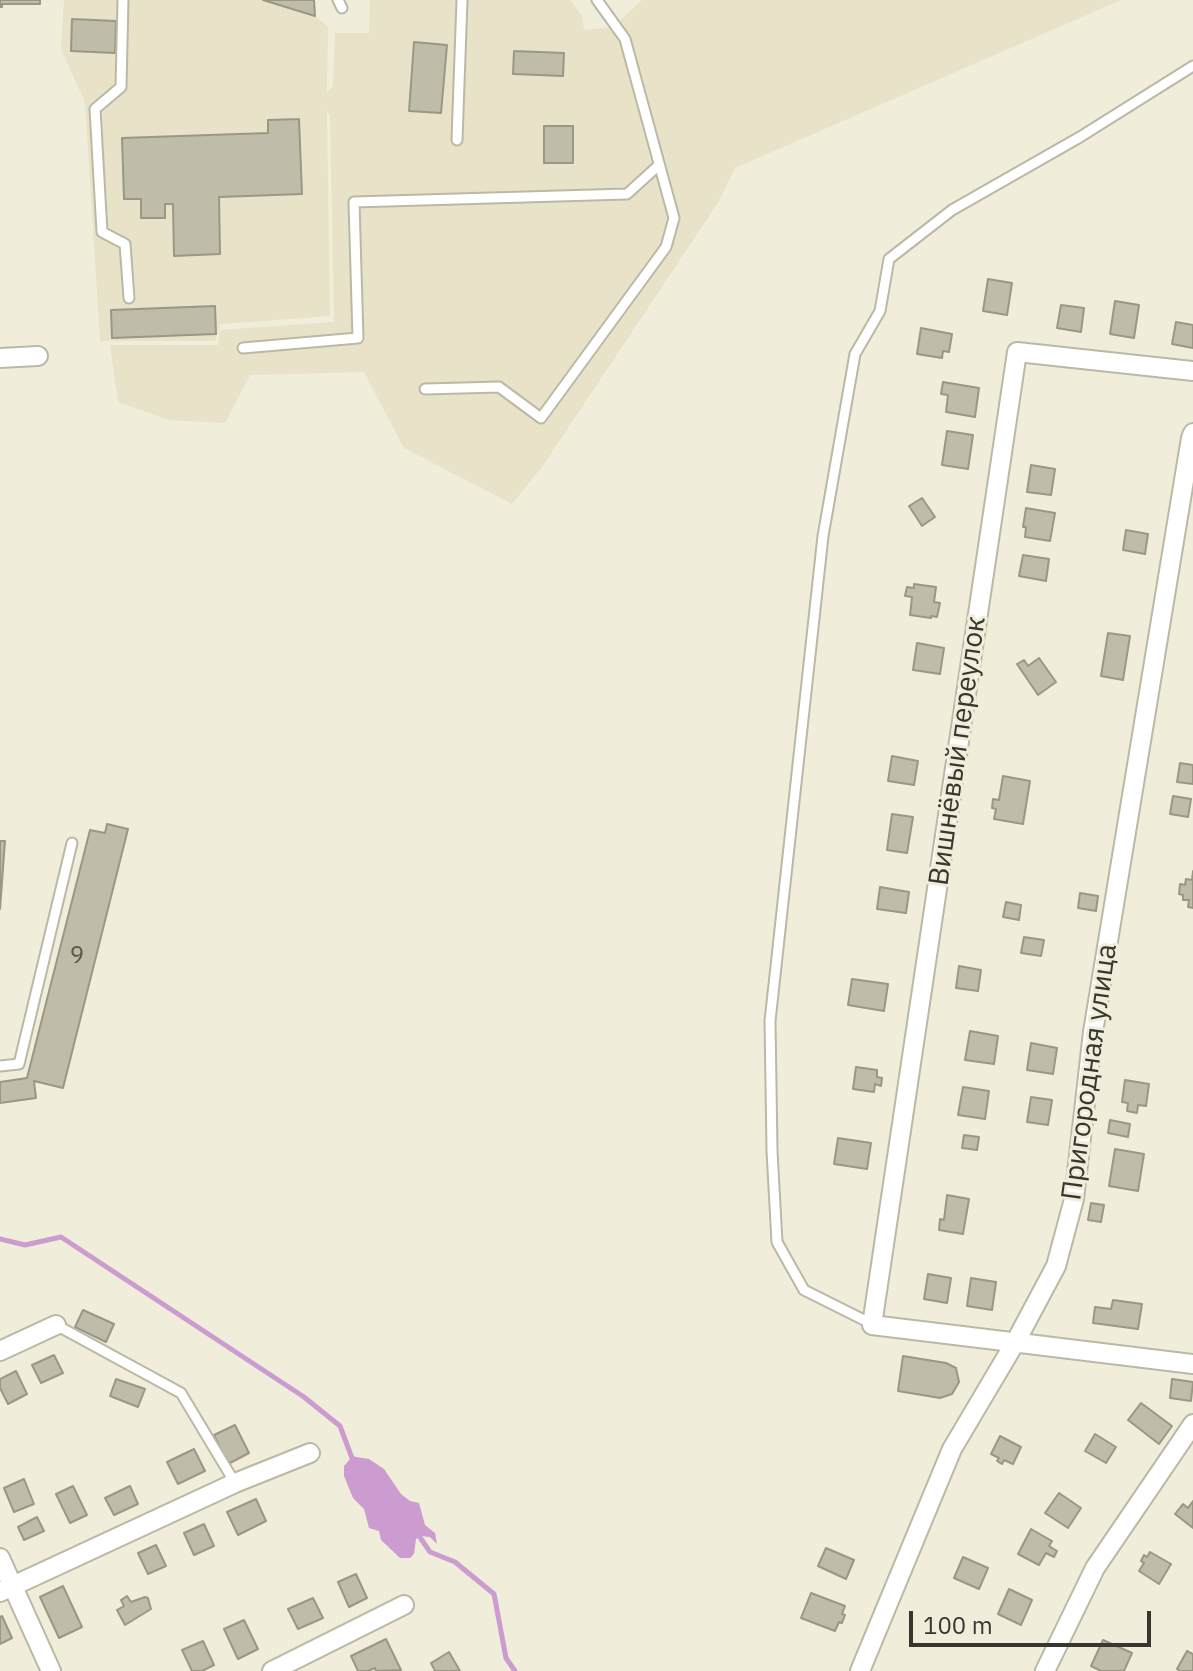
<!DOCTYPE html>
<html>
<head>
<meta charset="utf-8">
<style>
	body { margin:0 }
	#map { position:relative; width:1193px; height:1671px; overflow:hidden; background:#f0edda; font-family:"IBM Plex Sans",sans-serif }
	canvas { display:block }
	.scale { position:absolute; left:909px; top:1611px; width:242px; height:36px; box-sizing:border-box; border:4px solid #37362f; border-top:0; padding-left:10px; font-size:24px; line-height:28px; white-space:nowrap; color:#37362f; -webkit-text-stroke:6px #f0edda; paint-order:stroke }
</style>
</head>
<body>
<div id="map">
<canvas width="1193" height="1671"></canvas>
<div class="scale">100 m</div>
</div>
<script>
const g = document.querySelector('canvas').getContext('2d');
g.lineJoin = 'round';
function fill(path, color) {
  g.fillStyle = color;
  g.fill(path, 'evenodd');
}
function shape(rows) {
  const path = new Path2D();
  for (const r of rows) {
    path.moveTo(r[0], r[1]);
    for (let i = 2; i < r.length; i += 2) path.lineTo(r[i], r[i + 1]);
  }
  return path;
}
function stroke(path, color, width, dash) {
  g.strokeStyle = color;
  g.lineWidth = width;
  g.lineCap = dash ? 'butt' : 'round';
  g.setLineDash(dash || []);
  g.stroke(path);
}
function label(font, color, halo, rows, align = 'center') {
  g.font = font + ' "IBM Plex Sans",sans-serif';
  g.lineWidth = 6;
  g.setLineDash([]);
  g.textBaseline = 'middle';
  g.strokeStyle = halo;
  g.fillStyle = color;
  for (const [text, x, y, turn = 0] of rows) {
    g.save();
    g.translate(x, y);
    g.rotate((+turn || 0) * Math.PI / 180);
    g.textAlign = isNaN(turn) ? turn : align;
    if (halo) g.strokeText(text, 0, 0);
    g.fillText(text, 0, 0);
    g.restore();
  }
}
const built = shape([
	[64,0,263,0,315,16,328,27,327,93,333,86,335,33,369,33,370,0,570,0,582,16,584,30,613,27,642,0,1121,0,735,168,719,201,542,467,512,504,404,448,364,372,250,375,225,423,169,420,118,402,110,345,218,345,220,330,334,322,330,115,327,111,330,316,221,324,215,341,100,341,85,102,61,49]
]);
const water = shape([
	[356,1457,369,1459,384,1469,401,1494,410,1501,419,1503,425,1525,435,1533,437,1544,430,1537,420,1536,416,1539,414,1554,410,1558,400,1558,381,1540,379,1531,369,1528,364,1509,353,1498,344,1476,344,1466,350,1459]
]);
const stream = shape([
	[0,1239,25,1245,61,1237,304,1397,340,1426,352,1458,357,1460],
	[417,1533,430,1552,455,1562,494,1594,506,1658,515,1671]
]);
const building = shape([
	[0,0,40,0,40,4,2,4,2,7,0,7,0,0],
	[263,0,314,0,315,16,263,0],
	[72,19,116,21,115,53,71,51,72,19],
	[414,42,447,45,441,113,409,111,414,42],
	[514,51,564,53,563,76,513,74,514,51],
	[299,119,302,194,219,197,220,254,174,256,173,204,165,204,165,218,141,218,141,199,124,199,122,138,268,133,268,120,299,119],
	[544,126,573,126,573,163,544,163,544,126],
	[988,279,1012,283,1007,315,983,311,988,279],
	[1115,301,1139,305,1134,338,1110,334,1115,301],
	[1061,305,1084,308,1081,332,1057,328,1061,305],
	[215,306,216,334,112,338,111,310,215,306],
	[1176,322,1193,325,1193,348,1172,344,1176,322],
	[921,328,952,334,949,352,943,351,942,358,917,354,921,328],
	[943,382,979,388,975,417,946,412,948,395,941,394,943,382],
	[947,431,973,435,968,469,942,465,947,431],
	[1031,465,1055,469,1051,495,1027,492,1031,465],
	[922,498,935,517,922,526,909,506,922,498],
	[1026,508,1055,513,1050,541,1025,537,1026,527,1023,527,1026,508],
	[1126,530,1148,534,1145,554,1123,550,1126,530],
	[1023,555,1049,559,1046,581,1019,576,1023,555],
	[914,584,936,587,934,602,940,603,937,617,931,616,931,618,910,615,912,597,905,596,907,587,914,588,914,584],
	[1108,633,1130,636,1123,680,1101,676,1108,633],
	[917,643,944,648,940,674,913,670,917,643],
	[1039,658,1056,682,1038,695,1017,664,1024,660,1028,666,1039,658],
	[892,756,918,761,914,785,888,781,892,756],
	[1180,763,1193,765,1193,784,1177,782,1180,763],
	[1003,776,1030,781,1023,824,994,819,996,809,992,808,993,799,999,800,1003,776],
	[1173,796,1191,799,1188,817,1170,814,1173,796],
	[892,814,913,817,907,853,887,850,892,814],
	[107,824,128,829,63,1088,34,1081,36,1098,0,1103,0,1082,27,1078,90,830,105,833,107,824],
	[0,841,5,841,0,909,0,841],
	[1193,871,1193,908,1188,907,1189,900,1183,900,1183,895,1179,894,1180,884,1185,885,1186,879,1192,880,1193,871],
	[880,887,909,892,906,913,877,909,880,887],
	[1080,893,1098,896,1096,911,1078,908,1080,893],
	[1006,902,1021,905,1019,920,1003,917,1006,902],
	[1024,937,1044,940,1041,956,1021,953,1024,937],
	[959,966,981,970,978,991,956,988,959,966],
	[852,979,888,984,884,1011,848,1005,852,979],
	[970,1031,998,1036,994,1064,965,1060,970,1031],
	[1031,1043,1057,1048,1053,1074,1027,1070,1031,1043],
	[856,1067,877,1070,877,1077,882,1078,881,1086,875,1084,874,1092,853,1089,856,1067],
	[1125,1080,1149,1084,1146,1106,1138,1105,1137,1113,1127,1111,1128,1103,1122,1102,1125,1080],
	[963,1087,989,1091,985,1119,958,1115,963,1087],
	[1031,1097,1052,1100,1048,1125,1027,1122,1031,1097],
	[1110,1120,1130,1124,1128,1137,1108,1133,1110,1120],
	[964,1135,979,1137,977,1150,962,1148,964,1135],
	[838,1138,871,1143,867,1169,834,1164,838,1138],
	[1115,1149,1144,1154,1138,1191,1109,1186,1115,1149],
	[947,1195,969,1199,963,1234,939,1230,940,1219,944,1220,947,1195],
	[1091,1203,1104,1205,1101,1222,1088,1220,1091,1203],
	[928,1274,951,1278,947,1303,924,1299,928,1274],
	[971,1278,996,1282,992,1310,967,1306,971,1278],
	[1113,1300,1142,1304,1138,1329,1093,1323,1095,1307,1111,1309,1113,1300],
	[83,1310,114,1324,106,1342,75,1327,83,1310],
	[54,1355,63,1373,41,1383,32,1365,54,1355],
	[903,1356,946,1363,956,1368,959,1382,952,1394,940,1398,898,1391,903,1356],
	[16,1371,27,1394,8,1404,0,1388,0,1379,16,1371],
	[116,1379,145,1389,138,1407,110,1396,116,1379],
	[1172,1379,1193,1382,1191,1401,1170,1398,1172,1379],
	[1141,1403,1172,1426,1159,1444,1128,1420,1141,1403],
	[235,1425,249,1453,228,1464,214,1435,235,1425],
	[1095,1434,1116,1447,1106,1463,1085,1451,1095,1434],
	[1000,1436,1021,1447,1013,1464,1004,1460,1002,1464,997,1461,999,1458,991,1454,1000,1436],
	[194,1449,205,1471,178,1484,167,1462,194,1449],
	[24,1479,34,1504,14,1512,4,1488,24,1479],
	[73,1486,87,1515,70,1523,56,1494,73,1486],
	[130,1486,138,1504,114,1515,105,1498,130,1486],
	[1059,1493,1081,1508,1068,1528,1045,1513,1059,1493],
	[256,1499,266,1521,238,1535,227,1512,256,1499],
	[1193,1501,1193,1528,1175,1514,1183,1504,1188,1508,1193,1501],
	[37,1517,44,1531,24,1540,18,1527,37,1517],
	[204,1524,214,1546,194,1555,184,1533,204,1524],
	[1031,1529,1052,1541,1049,1546,1057,1551,1054,1557,1046,1553,1039,1565,1018,1554,1031,1529],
	[156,1545,166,1566,148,1574,138,1553,156,1545],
	[826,1548,854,1560,846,1579,818,1566,826,1548],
	[1150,1552,1171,1564,1159,1584,1139,1571,1144,1563,1141,1561,1144,1555,1147,1557,1150,1552],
	[963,1557,988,1568,979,1589,954,1578,963,1557],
	[356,1574,367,1598,349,1607,338,1582,356,1574],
	[63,1586,82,1627,59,1638,40,1597,63,1586],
	[1009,1589,1032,1600,1021,1625,998,1614,1009,1589],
	[811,1593,845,1606,842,1614,845,1615,842,1623,839,1622,835,1631,801,1618,811,1593],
	[127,1596,131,1602,145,1597,148,1598,151,1609,125,1625,117,1610,124,1606,121,1600,127,1596],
	[313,1598,323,1618,298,1629,288,1609,313,1598],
	[2,1616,12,1638,0,1644,0,1617,2,1616],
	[244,1620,258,1649,238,1659,224,1629,244,1620],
	[386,1639,401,1670,376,1671,375,1668,368,1671,358,1671,351,1656,386,1639],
	[1103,1640,1132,1653,1124,1671,1101,1671,1091,1666,1103,1640],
	[203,1641,214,1665,202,1671,192,1671,182,1650,203,1641],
	[1187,1651,1193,1654,1193,1671,1180,1671,1177,1669,1187,1651],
	[449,1652,460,1671,435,1671,431,1663,449,1652]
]);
const lane = shape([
	[123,0,121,87,95,109,102,232,125,244,129,298],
	[338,0,342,8],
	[457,140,462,0],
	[243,348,358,338,354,202,627,194,659,165],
	[425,389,499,387,541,418,666,247,674,218,625,39,597,0],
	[0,1066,19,1064,72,843],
	[872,1324,804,1290,777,1242,772,1151,770,1021,823,536,855,354,880,311,889,259,952,210,1080,137,1193,66],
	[56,1325,181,1393,235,1483]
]);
const street = shape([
	[0,358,38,356],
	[1193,371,1017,352,872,1325,1193,1364],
	[0,1351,56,1325],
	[0,1558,51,1671],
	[0,1592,235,1483,310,1453],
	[272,1671,404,1605],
	[860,1671,952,1449,1016,1341,1056,1266,1074,1199,1093,1032,1191,438,1193,433],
	[1045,1671,1095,1568,1193,1424]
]);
const numberNames = [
	["9",77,956]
];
const streetNames = [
	["Вишнёвый переулок",958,751,-82],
	["Пригородная улица",1090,1072,-82]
];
fill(built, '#e7e2c8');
fill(water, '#cc9bd0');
stroke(stream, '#cc9bd0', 5);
fill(building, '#c0bcaa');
stroke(building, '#9b9786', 2);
stroke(lane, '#bcb8a6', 13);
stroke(street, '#bcb8a6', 22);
stroke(lane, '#fff', 9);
stroke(street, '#fff', 18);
label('24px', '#59584e', null, numberNames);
label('28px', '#37362f', '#f0edda', streetNames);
</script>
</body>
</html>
